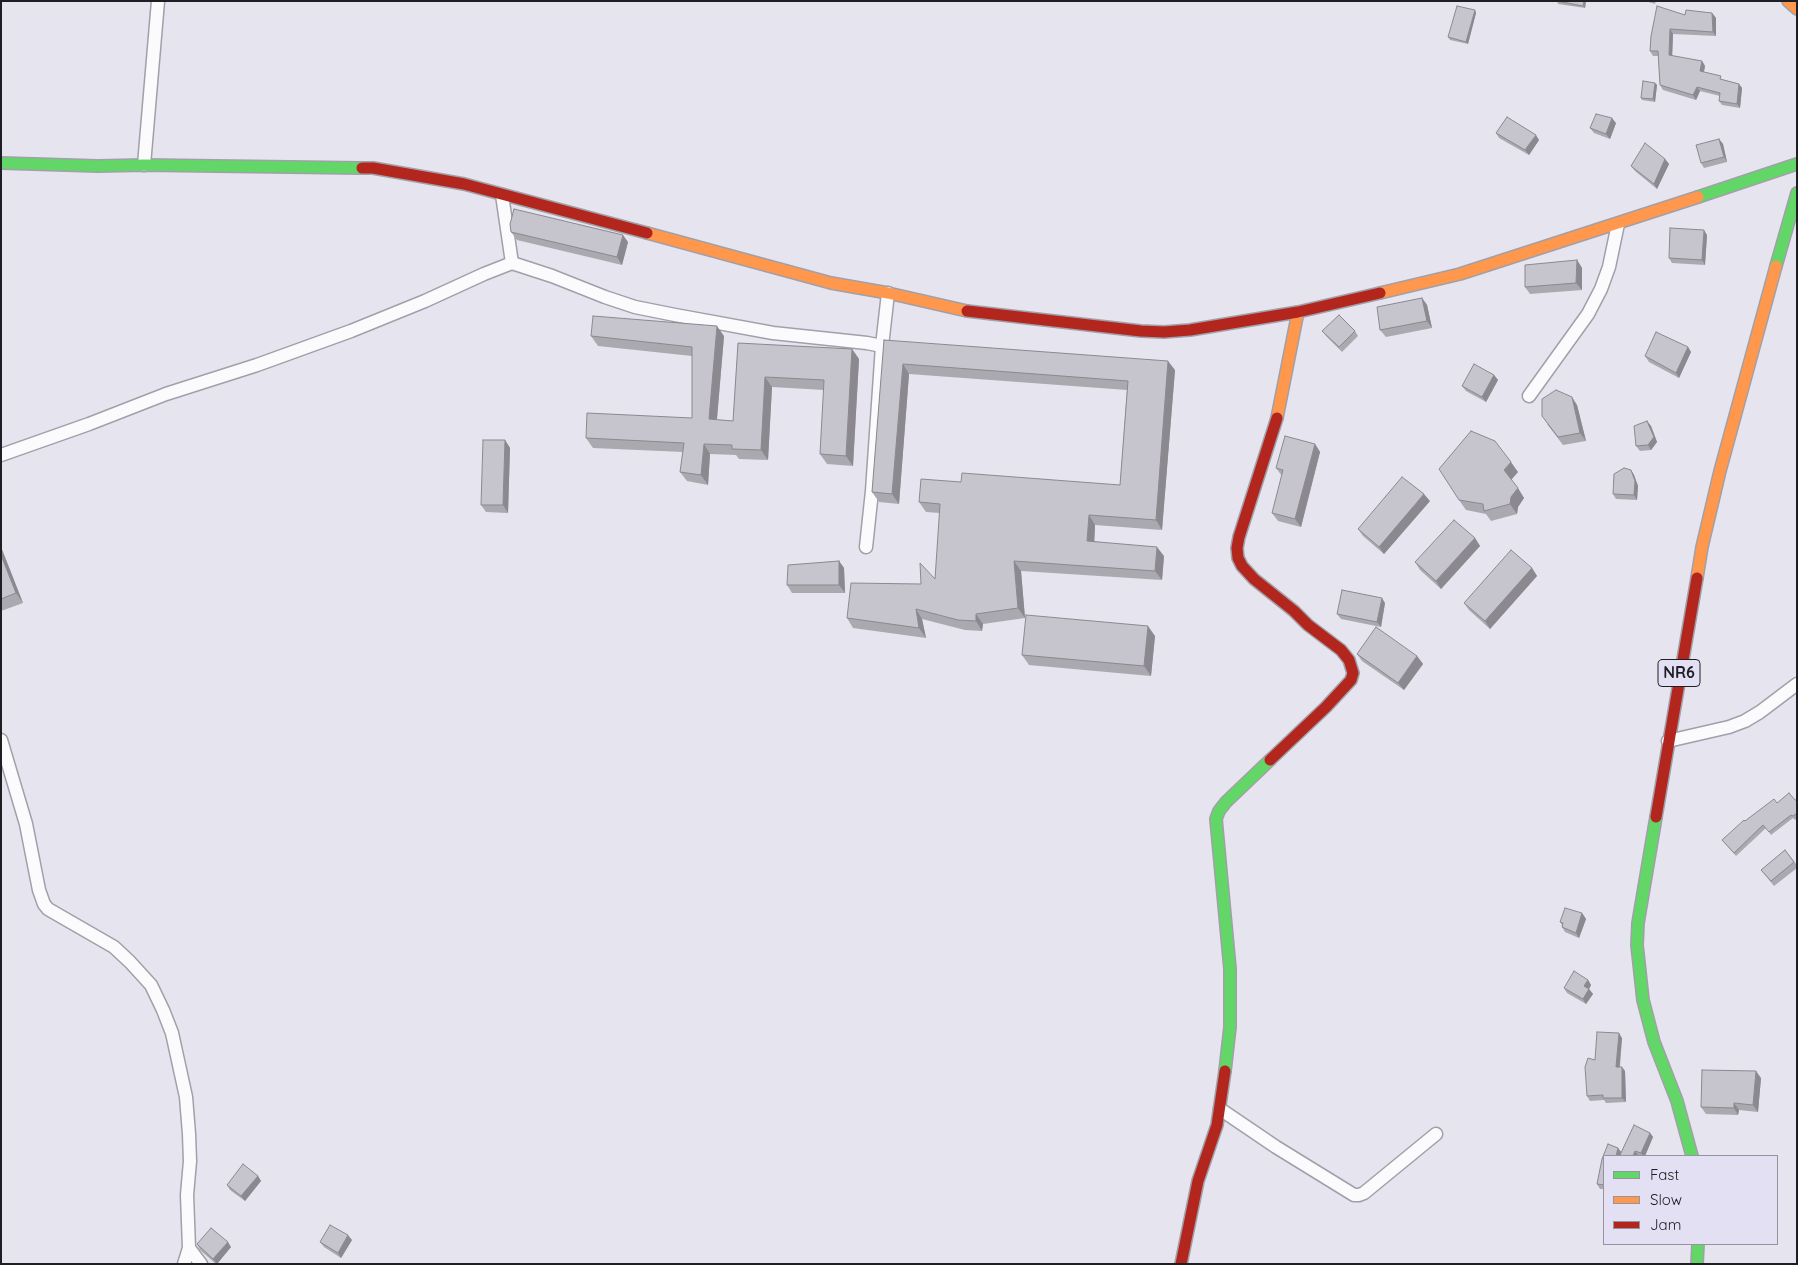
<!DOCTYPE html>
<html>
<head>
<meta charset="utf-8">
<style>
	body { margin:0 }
	#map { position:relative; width:1798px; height:1265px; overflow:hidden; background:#e6e4ef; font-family:Quicksand,sans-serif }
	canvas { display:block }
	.frame { position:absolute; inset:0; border:2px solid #1f1e25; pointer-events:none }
	.legend { position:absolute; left:1603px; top:1155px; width:175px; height:90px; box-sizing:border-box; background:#e3e0f3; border:1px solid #9592a1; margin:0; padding:6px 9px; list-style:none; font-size:15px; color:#1f1e25 }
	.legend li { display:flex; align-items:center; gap:10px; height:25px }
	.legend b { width:25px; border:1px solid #9592a1 }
</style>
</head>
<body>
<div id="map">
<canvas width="1798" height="1265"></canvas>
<div class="frame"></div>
<ul class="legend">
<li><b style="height:6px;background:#63d668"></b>Fast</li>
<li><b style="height:6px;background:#ff974d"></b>Slow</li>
<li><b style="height:6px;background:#b3261e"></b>Jam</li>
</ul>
</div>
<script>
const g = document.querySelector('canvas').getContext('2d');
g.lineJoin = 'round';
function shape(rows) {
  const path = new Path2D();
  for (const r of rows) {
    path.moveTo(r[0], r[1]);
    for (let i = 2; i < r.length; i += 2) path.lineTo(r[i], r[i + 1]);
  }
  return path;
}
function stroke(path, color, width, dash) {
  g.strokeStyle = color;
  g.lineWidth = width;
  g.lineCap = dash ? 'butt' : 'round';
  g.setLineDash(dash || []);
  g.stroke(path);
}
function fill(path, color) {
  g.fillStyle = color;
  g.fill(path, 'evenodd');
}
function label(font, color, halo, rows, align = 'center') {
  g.font = font + ' Quicksand,sans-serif';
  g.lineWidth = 4.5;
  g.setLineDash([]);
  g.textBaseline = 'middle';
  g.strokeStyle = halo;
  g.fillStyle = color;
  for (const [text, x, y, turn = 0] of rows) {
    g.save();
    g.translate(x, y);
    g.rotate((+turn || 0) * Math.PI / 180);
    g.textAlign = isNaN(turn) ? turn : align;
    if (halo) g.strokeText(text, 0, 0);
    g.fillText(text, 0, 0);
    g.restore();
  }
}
const street = shape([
	[144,165,158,1],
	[502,195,512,263],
	[1529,396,1588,314,1601,289,1609,267,1618,224],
	[1,455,89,424,166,394,257,365,351,331,425,301,484,274,512,263,552,276,605,297,635,307,675,315,773,333,867,343,882,346],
	[866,547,872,491,882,346,888,293],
	[1,740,26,824,39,890,44,904,48,909,114,947,130,962,151,985,163,1010,172,1033,186,1097,189,1134,190,1161,187,1195,189,1248,184,1264],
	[1668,741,1729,727,1745,721,1760,712,1797,684],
	[1220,1109,1276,1147,1354,1195,1359,1195,1364,1193,1436,1134],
	[189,1248,201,1264]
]);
const fast = shape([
	[1,163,98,166,144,165,362,168],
	[1698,197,1797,164],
	[1776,266,1797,193],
	[1656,817,1638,923,1637,945,1643,1000,1654,1042,1677,1101,1692,1156],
	[1225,1071,1230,1027,1230,969,1216,819,1219,811,1226,802,1270,760],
	[1697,1264,1698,1244]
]);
const slow = shape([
	[1788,1,1797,9],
	[647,233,831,283,888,293,967,311],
	[1380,293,1460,274,1698,197],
	[1277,418,1298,312],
	[1697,578,1702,547,1720,471,1776,266]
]);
const jam = shape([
	[362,168,373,168,464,184,647,233],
	[967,311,1141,331,1164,332,1190,330,1298,312,1380,293],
	[1270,760,1326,707,1351,680,1353,673,1349,660,1341,650,1308,625,1294,611,1254,579,1242,566,1238,558,1237,548,1239,537,1277,418],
	[1656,817,1697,578],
	[1181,1264,1198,1181,1217,1125,1225,1071]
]);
const wall = shape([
	[1557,1,1586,1,1585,8,1558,4],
	[1645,1,1656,1,1655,4],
	[1475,10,1476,13,1468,44,1450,40,1448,37],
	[1712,13,1716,18,1716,36,1673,34,1672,56,1702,61,1705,66,1704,72,1724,80,1739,84,1742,88,1740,108,1722,105,1719,101,1720,96,1700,91,1696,100,1663,90,1660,85,1658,56,1653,56,1650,51,1651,36],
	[1655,83,1657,85,1655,102,1642,100,1641,98],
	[1616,123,1610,139,1594,133,1590,128],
	[1496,133,1539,140,1529,155,1499,138],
	[1719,139,1723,144,1727,162,1704,168,1701,163],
	[1665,159,1669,164,1657,189,1635,171,1631,166],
	[511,232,628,242,622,265,517,240],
	[1707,235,1705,265,1672,263,1669,258],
	[1577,260,1582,268,1582,290,1530,294,1525,287],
	[1422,298,1427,305,1432,328,1386,337,1380,330],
	[1322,331,1355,331,1358,336,1342,352,1326,336],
	[591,336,724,336,717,420,733,421,738,343,852,349,859,359,853,466,827,464,820,454,824,390,772,387,768,460,739,459,736,455,710,454,708,485,687,481,680,472,683,452,593,448,586,438,692,418,692,356,598,346],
	[884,340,1175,370,1162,530,1095,525,1094,541,1164,556,1162,580,1021,571,1025,618,983,624,982,631,965,630,922,619,926,638,853,628,847,618,921,584,935,579,940,513,926,512,919,502,1120,485,1127,390,909,374,899,504,879,502,872,492],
	[1688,347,1691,352,1679,378,1649,362,1645,356],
	[1494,375,1498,380,1486,402,1466,391,1462,386],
	[1577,405,1586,441,1563,445,1547,424],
	[1647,421,1651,426,1657,442,1651,450,1640,451,1636,446],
	[505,440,510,448,508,513,486,512,481,505],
	[1315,444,1320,452,1301,527,1278,521,1272,513,1282,476,1276,468],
	[1631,470,1634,475,1638,486,1637,500,1616,499,1613,494],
	[1518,472,1511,480,1524,498,1518,507,1517,514,1491,521,1486,514,1466,510,1459,500],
	[1430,501,1384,554,1363,536,1358,529],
	[1475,538,1480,546,1441,589,1420,570,1415,562],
	[1,547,23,603,1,611],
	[839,561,844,568,845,593,792,593,787,585],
	[1532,568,1537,576,1490,629,1469,610,1464,603],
	[1385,603,1381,627,1341,619,1337,614],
	[1155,636,1151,676,1029,665,1022,655],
	[1357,654,1417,656,1423,664,1404,690,1362,661],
	[1795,800,1797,800,1797,818,1795,820,1793,818,1771,835,1766,828,1736,856,1722,840,1745,821,1777,803],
	[1785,850,1797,865,1797,868,1774,886,1761,870],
	[1582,913,1586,919,1579,938,1565,932,1562,927,1562,925,1560,922],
	[1588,980,1591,985,1589,989,1593,994,1586,1004,1567,993,1564,988],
	[1622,1038,1620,1067,1625,1071,1626,1102,1606,1103,1604,1100,1590,1101,1587,1096,1595,1060],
	[1761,1078,1758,1112,1739,1110,1738,1115,1706,1114,1701,1107],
	[1634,1125,1650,1133,1653,1137,1645,1156,1641,1156,1638,1155,1638,1156,1604,1156,1604,1189,1600,1189,1597,1184,1602,1159,1608,1144,1618,1148,1621,1152,1620,1155],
	[258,1176,261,1181,245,1201,230,1190,227,1185],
	[352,1240,341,1258,324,1247,320,1242],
	[197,1244,231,1247,217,1264,216,1264,200,1250]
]);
const shadedWall = shape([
	[1584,1,1586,1,1585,8,1583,6],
	[1475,10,1476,13,1468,44,1466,42],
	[1712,13,1716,18,1716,36,1713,32],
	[1670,29,1673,34,1672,60,1669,55],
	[1702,61,1705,66,1703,76,1700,71],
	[1655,83,1657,85,1655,102,1653,99],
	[1739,84,1742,88,1740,108,1737,104],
	[1697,87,1700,91,1696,100,1693,95],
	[1612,118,1616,123,1610,139,1606,134],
	[1536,135,1539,140,1529,155,1525,150],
	[1719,139,1723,144,1727,162,1724,157],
	[1665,159,1669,164,1657,189,1654,184],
	[1704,230,1707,235,1705,265,1702,260],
	[623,235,628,242,622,265,617,257],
	[1577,260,1582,268,1582,290,1576,283],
	[1422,298,1427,305,1432,328,1427,321],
	[717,326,724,336,716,429,709,419],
	[1688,347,1691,352,1679,378,1676,373],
	[852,349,859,359,853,466,846,456],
	[1168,361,1175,370,1162,530,1156,520],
	[903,364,909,374,899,504,892,494],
	[1494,375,1498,380,1486,402,1482,397],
	[765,377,772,387,768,460,761,450],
	[1572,397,1577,405,1586,441,1580,433],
	[1647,421,1651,426,1657,442,1651,450,1648,445],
	[505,440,510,448,508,513,503,505],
	[704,444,710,454,708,485,701,475],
	[1315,444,1320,452,1301,527,1295,519],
	[1511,462,1518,472,1511,480,1504,470],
	[1631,470,1634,475,1638,486,1637,500,1634,495],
	[1518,488,1524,498,1518,507,1517,514,1510,504,1511,497],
	[1424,494,1430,501,1384,554,1379,547],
	[1089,515,1095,525,1094,550,1087,541],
	[1475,538,1480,546,1441,589,1436,581],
	[1,547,23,603,16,593,1,555],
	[1157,547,1164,556,1162,580,1155,571],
	[839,561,844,568,845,593,839,585],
	[1014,561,1021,571,1025,618,1018,608],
	[1532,568,1537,576,1490,629,1485,621],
	[1382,598,1385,603,1381,627,1377,622],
	[916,609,922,619,926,638,919,628],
	[976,614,983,624,982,631,976,621],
	[1148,626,1155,636,1151,676,1144,666],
	[1417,656,1423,664,1404,690,1398,683],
	[1582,913,1586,919,1579,938,1576,933],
	[1588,980,1591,985,1588,991,1584,986],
	[1589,989,1593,994,1586,1004,1583,999],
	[1619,1033,1622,1038,1619,1071,1616,1067],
	[1622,1067,1625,1071,1626,1102,1622,1098],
	[1756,1071,1761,1078,1758,1112,1753,1105],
	[1734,1103,1739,1110,1738,1115,1734,1108],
	[1650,1133,1653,1137,1645,1156,1643,1156,1641,1153],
	[1618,1148,1621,1152,1620,1156,1616,1156],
	[1635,1151,1638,1155,1638,1156,1633,1156],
	[258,1176,261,1181,245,1201,241,1196],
	[348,1235,352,1240,341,1258,338,1253],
	[228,1242,231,1247,217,1264,213,1259]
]);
const building = shape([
	[1557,1,1584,1,1583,6,1557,1],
	[1457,6,1475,10,1466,42,1448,37,1457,6],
	[1657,6,1685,15,1686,10,1712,13,1713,32,1670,29,1669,55,1702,61,1700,71,1721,76,1720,79,1739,84,1737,104,1719,101,1720,93,1697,87,1693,95,1660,85,1658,51,1650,51,1651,36,1657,6],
	[1643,81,1655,83,1653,99,1641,98,1643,81],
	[1596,114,1612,118,1606,134,1590,128,1596,114],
	[1507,117,1536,135,1525,150,1496,133,1507,117],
	[1719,139,1724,157,1701,163,1696,145,1719,139],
	[1645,143,1665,159,1654,184,1631,166,1645,143],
	[514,209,623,235,617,257,511,232,510,224,514,209],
	[1670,228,1704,230,1702,260,1669,258,1670,228],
	[1577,260,1576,283,1525,287,1525,265,1577,260],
	[1422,298,1427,321,1380,330,1377,307,1422,298],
	[1339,315,1355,331,1339,347,1322,331,1339,315],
	[593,316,717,326,709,419,733,421,738,343,852,349,846,456,820,454,824,380,765,377,761,450,732,449,732,445,704,444,701,475,680,472,684,443,586,438,587,413,692,418,692,347,591,336,593,316],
	[1656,332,1688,347,1676,373,1645,356,1656,332],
	[884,340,1168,361,1156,520,1089,515,1087,541,1157,547,1155,571,1014,561,1018,608,976,614,976,621,958,620,916,609,919,628,847,618,851,583,921,584,920,563,935,579,940,504,919,502,921,479,961,482,962,473,1120,485,1128,381,903,364,892,494,872,492,884,340],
	[1474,364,1494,375,1482,397,1462,386,1474,364],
	[1556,390,1572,397,1580,433,1558,437,1542,416,1542,399,1556,390],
	[1647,421,1654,437,1648,445,1636,446,1634,426,1647,421],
	[1471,431,1495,441,1511,462,1504,470,1518,488,1511,497,1510,504,1484,511,1483,504,1459,500,1439,469,1471,431],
	[1285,436,1315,444,1295,519,1272,513,1283,470,1276,468,1285,436],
	[483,440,505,440,503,505,481,505,483,440],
	[1624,468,1631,470,1635,481,1634,495,1613,494,1614,474,1624,468],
	[1402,477,1424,494,1379,547,1358,529,1402,477],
	[1454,520,1475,538,1436,581,1415,562,1454,520],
	[1511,550,1532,568,1485,621,1464,603,1511,550],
	[1,555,16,593,1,599,1,555],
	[839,561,839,585,787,585,788,565,839,561],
	[1342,590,1382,598,1377,622,1337,614,1342,590],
	[1026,615,1148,626,1144,666,1022,655,1026,615],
	[1376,627,1417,656,1398,683,1357,654,1376,627],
	[1789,793,1795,800,1797,800,1797,813,1793,816,1791,815,1769,832,1763,825,1734,853,1722,840,1744,820,1745,821,1774,799,1777,803,1789,793],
	[1785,850,1794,862,1771,881,1761,870,1785,850],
	[1565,908,1582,913,1576,933,1562,927,1563,923,1560,922,1565,908],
	[1574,971,1588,980,1584,986,1589,989,1583,999,1564,988,1574,971],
	[1597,1032,1619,1033,1616,1067,1622,1067,1622,1098,1603,1098,1603,1095,1587,1096,1585,1067,1588,1058,1595,1060,1597,1032],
	[1702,1070,1756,1071,1753,1105,1734,1103,1734,1108,1701,1107,1702,1070],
	[1634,1125,1650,1133,1641,1153,1635,1151,1633,1156,1622,1156,1620,1155,1634,1125],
	[1608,1144,1618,1148,1616,1156,1604,1156,1604,1185,1597,1184,1602,1159,1608,1144],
	[243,1164,258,1176,241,1196,227,1185,243,1164],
	[330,1225,348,1235,338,1253,320,1242,330,1225],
	[211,1228,228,1242,213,1259,197,1244,211,1228]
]);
const shields = [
	[1679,673,42]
];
const shieldNames = [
	["NR6",1679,673]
];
stroke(street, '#a1a0a8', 15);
stroke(fast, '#a1a0a8', 14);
stroke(slow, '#a1a0a8', 14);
stroke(jam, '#a1a0a8', 14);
stroke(street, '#fbfbfd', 12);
stroke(fast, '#63d668', 11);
stroke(slow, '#ff974d', 11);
stroke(jam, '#b3261e', 11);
fill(wall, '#aaa9af');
fill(shadedWall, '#8b898f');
fill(building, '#c6c4cc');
stroke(building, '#8b898f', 1);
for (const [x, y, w] of shields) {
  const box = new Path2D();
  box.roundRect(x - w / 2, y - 13.5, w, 27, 4);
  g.fillStyle = '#e3e0f3';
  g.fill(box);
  stroke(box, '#1f1e25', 1);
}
label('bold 16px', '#1f1e25', null, shieldNames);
</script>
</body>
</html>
